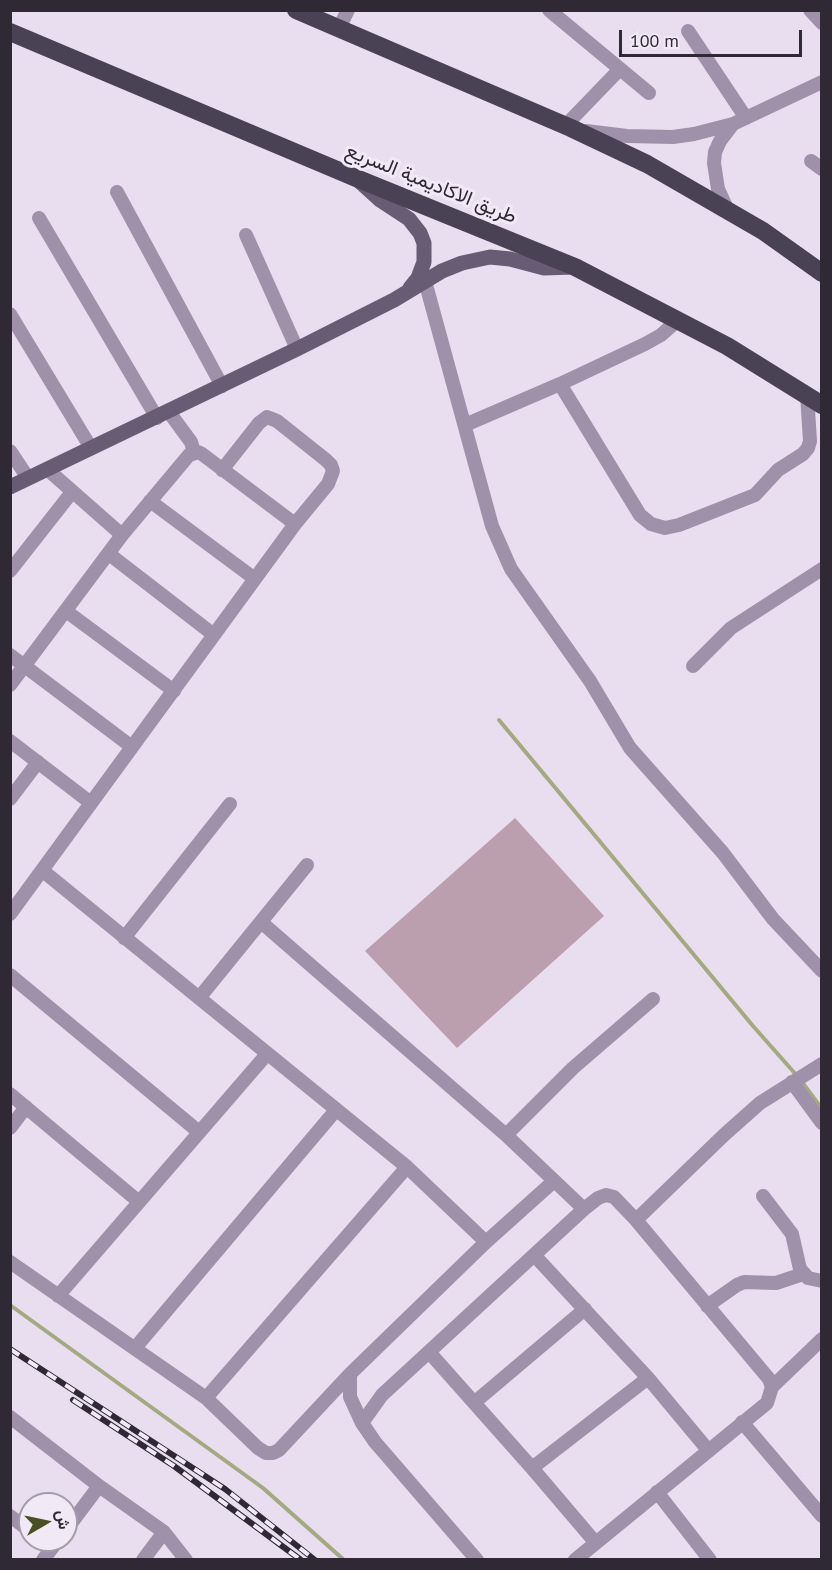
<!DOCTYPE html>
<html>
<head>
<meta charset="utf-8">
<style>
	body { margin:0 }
	#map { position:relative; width:832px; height:1570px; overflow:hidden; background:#e9deef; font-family:"PT Sans",Vazirmatn,sans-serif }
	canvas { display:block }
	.frame { position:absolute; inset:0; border:12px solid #2e2934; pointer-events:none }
	.north { position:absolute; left:18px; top:1492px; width:60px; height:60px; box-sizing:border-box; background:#f2e9f7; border:2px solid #a49ca9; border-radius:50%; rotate:81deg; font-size:16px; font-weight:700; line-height:24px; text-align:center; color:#2e2934 }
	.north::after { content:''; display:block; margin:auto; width:21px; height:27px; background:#495124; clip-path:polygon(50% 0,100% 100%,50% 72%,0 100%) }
	.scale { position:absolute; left:619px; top:30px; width:183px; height:27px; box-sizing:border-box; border:3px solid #2e2934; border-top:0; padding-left:8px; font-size:18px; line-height:21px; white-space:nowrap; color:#2e2934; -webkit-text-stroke:4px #f2e9f7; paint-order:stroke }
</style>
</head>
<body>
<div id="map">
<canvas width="832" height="1570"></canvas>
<div class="frame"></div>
<div class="north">ش</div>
<div class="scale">100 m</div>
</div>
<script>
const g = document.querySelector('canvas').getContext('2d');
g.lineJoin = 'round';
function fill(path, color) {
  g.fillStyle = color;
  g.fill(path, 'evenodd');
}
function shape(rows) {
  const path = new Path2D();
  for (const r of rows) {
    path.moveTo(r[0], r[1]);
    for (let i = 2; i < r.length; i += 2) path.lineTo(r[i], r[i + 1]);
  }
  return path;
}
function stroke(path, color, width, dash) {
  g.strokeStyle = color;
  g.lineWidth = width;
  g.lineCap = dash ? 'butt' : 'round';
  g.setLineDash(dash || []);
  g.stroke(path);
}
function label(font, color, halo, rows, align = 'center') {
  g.font = font + ' "PT Sans",Vazirmatn,sans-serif';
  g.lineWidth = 6;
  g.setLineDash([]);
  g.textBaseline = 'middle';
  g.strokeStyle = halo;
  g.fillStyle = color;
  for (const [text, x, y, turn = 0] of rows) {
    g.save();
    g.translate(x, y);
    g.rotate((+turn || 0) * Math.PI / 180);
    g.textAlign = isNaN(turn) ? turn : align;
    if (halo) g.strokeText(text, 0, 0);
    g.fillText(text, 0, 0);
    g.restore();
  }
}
const green = shape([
	[515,818,604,916,457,1048,365,951]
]);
const stream = shape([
	[499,720,753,1026,799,1078,822,1109],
	[10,1305,263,1488,344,1560]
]);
const minor = shape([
	[549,10,649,93],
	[810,10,822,23],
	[339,28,348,10],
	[688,31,746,118],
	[566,125,620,69],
	[586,131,627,136,673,137,694,134,733,124,822,82],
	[811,161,822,169],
	[117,192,222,386],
	[728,211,718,189,714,163,715,152,720,141,733,124],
	[39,218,157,418],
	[246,235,297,349],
	[425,281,492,526,511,569,590,681,630,748,723,853,773,919,822,971],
	[10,314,91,448],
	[560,384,640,515,651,524,665,528,679,525,755,495,778,470,803,454,808,448,810,441,807,394],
	[169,412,191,442,194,452],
	[465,425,560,384,645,344,661,335,678,320],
	[10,451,28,478],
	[47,469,122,535],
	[150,501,255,579],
	[109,554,214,635],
	[10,571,72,492],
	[66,611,174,691],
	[10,655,132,747],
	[693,666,731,628,822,569],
	[10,685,122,535,189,455,198,452,202,454,295,524],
	[10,741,91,803],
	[10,799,38,762],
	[43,871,407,1167,486,1242],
	[10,914,295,524,328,484,333,471,331,465,326,460,277,421,267,417,259,423,222,470],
	[261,922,506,1135,584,1209],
	[124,938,230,804],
	[10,975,199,1132],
	[199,998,307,865],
	[792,1082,822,1123],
	[10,1094,138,1201],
	[10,1128,26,1107],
	[506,1135,573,1068,653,999],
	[763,1196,792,1234,800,1269,808,1278,822,1281],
	[636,1220,724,1135,760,1103,822,1064],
	[535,1256,648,1378,708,1450],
	[10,1262,206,1398,258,1448,266,1453,273,1453,279,1450,350,1374,486,1242,554,1181],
	[58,1296,267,1054],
	[707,1306,737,1285,744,1282,776,1283,803,1274],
	[135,1348,336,1110],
	[429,1352,532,1468,595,1542],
	[350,1374,350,1397,362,1423,375,1442,477,1560],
	[772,1387,822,1339],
	[206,1398,407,1167],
	[475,1402,585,1309],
	[10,1417,99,1486,164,1532,186,1560],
	[742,1422,822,1516],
	[362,1423,382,1395,584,1209,598,1198,606,1195,614,1197,636,1220,769,1379,772,1387,767,1403,575,1560],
	[532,1468,648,1378],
	[657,1492,710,1560],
	[10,1516,30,1531],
	[66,1530,99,1486],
	[43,1560,58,1540],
	[143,1560,164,1532]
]);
const major = shape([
	[359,181,380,200,409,219,420,233,424,243,424,262,418,278,410,288],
	[10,487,297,349,394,300,442,271,462,263,490,257,510,259,544,268,574,267]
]);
const highway = shape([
	[296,10,571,128,647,164,763,231,822,273],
	[10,32,356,178,575,267,727,346,822,405]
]);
const rail = shape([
	[10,1349,225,1489,315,1560],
	[73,1400,174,1466,301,1560]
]);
const streetNames = [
	["طريق الاكاديمية السريع",431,184,22]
];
fill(green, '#bc9faf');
stroke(stream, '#a3a980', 4);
stroke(minor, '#9e91a9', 14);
stroke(major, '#675c74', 15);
stroke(highway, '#494154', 18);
stroke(rail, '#2e2934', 6);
stroke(rail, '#f2e9f7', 4, [11]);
label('20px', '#2e2934', '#f2e9f7', streetNames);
</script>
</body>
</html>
